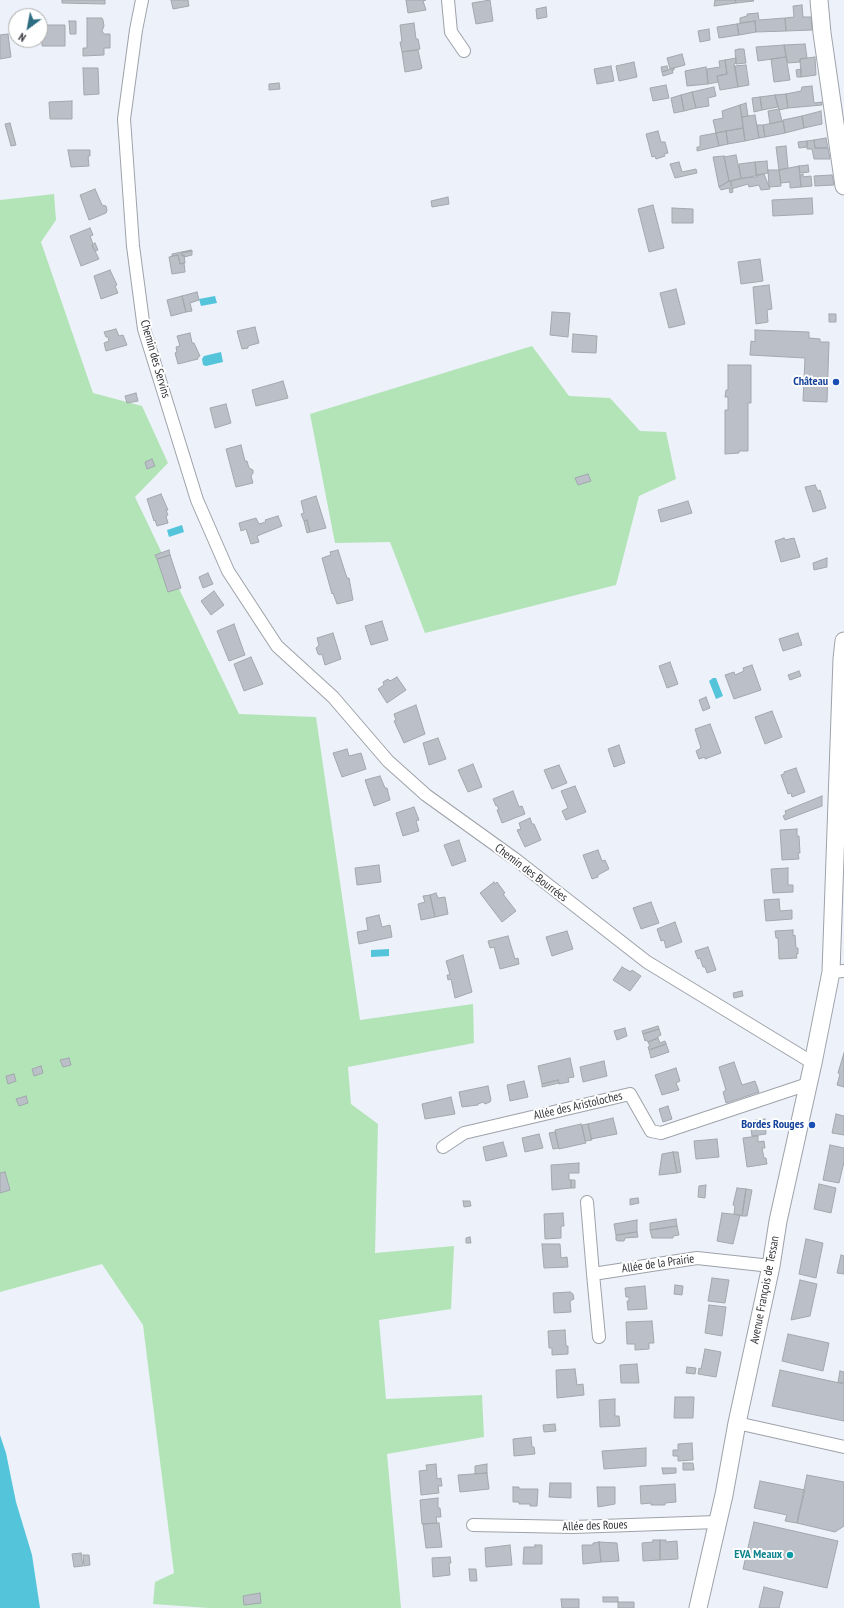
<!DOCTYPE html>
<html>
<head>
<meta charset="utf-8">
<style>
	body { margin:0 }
	#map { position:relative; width:844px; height:1608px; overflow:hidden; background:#edf1f9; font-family:"PT Sans Narrow",sans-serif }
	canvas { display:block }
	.north { position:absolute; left:8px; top:8px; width:40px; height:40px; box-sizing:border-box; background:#fff; border:1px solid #adadaf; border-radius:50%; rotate:212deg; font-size:11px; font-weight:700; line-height:16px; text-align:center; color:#313236 }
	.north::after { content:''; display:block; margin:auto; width:14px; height:18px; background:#2d6d81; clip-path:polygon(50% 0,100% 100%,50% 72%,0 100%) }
</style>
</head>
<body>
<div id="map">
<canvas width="844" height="1608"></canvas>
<div class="north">N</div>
</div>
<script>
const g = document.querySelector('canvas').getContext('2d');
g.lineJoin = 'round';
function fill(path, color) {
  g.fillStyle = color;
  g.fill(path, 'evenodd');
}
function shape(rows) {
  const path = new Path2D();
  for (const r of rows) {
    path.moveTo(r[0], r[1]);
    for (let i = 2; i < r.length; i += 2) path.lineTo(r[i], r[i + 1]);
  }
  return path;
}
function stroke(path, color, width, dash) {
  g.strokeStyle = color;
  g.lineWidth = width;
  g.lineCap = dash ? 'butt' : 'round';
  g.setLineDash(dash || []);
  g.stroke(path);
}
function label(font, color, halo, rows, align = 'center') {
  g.font = font + ' "PT Sans Narrow",sans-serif';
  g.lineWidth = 4;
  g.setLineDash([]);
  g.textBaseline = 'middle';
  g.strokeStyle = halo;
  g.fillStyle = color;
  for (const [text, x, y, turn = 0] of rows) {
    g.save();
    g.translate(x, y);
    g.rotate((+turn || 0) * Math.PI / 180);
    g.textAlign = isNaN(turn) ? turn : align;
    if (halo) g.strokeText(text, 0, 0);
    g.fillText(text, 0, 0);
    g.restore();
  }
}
const green = shape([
	[54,194,56,220,41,242,93,393,142,406,168,463,135,497,239,714,316,717,360,1020,473,1004,474,1043,348,1067,351,1104,378,1124,375,1253,454,1246,451,1309,379,1320,386,1399,482,1395,484,1437,387,1454,401,1608,209,1608,153,1604,155,1582,174,1573,143,1325,102,1264,0,1292,0,200],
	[532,346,569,396,610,398,640,431,666,432,676,479,639,496,616,585,425,633,390,542,335,543,310,414]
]);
const water = shape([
	[215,296,217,303,201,306,199,299],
	[221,352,223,362,206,366,203,365,202,359,204,356],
	[182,525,184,532,169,537,167,530],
	[713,678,716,678,723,696,716,699,709,681],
	[389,949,389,956,371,957,371,950],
	[0,1435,6,1453,16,1502,32,1555,40,1608,0,1608]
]);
const building = shape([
	[62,0,105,0,105,4,62,3,62,0],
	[171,0,188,0,189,6,173,9,171,0],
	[406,0,426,0,423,1,426,10,408,13,406,0],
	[490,0,493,21,476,24,472,3,490,0],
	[715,0,735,0,736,3,714,6,715,0],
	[735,0,753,0,754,1,736,3,735,0],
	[802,5,803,17,811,17,812,30,786,31,785,18,794,17,793,6,802,5],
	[546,7,547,17,537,19,536,9,546,7],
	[758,13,759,20,785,18,786,31,756,32,755,21,740,23,740,18,747,16,747,14,758,13],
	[87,18,102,18,103,20,104,26,102,31,104,34,110,34,110,48,104,48,104,55,83,56,83,48,87,48,87,18],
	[69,21,76,21,76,34,70,34,69,21],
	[755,21,756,32,739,35,737,24,755,21],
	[414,23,416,39,418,39,420,49,402,52,400,42,402,42,400,25,414,23],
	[737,24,739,35,719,38,717,27,737,24],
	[42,25,65,25,65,46,42,46,42,25],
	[709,29,710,40,700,42,698,31,709,29],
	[8,34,11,57,0,59,0,35,8,34],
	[805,44,807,58,800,59,800,62,788,63,784,45,805,44],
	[784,45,786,57,758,61,756,47,784,45],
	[739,49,744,49,746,63,736,64,735,50,739,49],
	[418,50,422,68,421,69,405,72,402,52,418,50],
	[682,54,685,65,670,69,667,58,682,54],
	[786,57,790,80,774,82,771,59,786,57],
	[815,57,816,75,801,77,800,59,815,57],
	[736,58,736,63,734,64,738,87,720,90,717,76,727,74,725,60,736,58],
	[725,60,727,74,717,76,718,82,708,84,707,69,720,67,719,61,725,60],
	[634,62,637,77,619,81,616,66,634,62],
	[746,65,749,85,738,87,735,66,746,65],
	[611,66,614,81,597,84,594,69,611,66],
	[667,66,668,70,662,72,661,67,667,66],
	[706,67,708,84,687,86,685,71,706,67],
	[83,68,98,68,99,94,84,95,83,68],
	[674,68,674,70,672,70,673,73,663,76,662,72,674,68],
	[801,69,801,77,797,77,796,70,801,69],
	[279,83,280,89,269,90,269,84,279,83],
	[666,85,669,98,653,101,650,88,666,85],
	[812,86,814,103,822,102,822,105,788,108,786,94,801,91,802,87,812,86],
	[714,87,716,96,708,98,709,106,696,108,692,92,714,87],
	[692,92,696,108,684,111,681,95,692,92],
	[786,94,788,108,779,110,775,95,786,94],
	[681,95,684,111,674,113,671,98,681,95],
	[775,95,778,107,762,110,760,97,775,95],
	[760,97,762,110,754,112,752,98,760,97],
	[72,101,72,119,50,119,49,102,72,101],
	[746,103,748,116,742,117,740,105,746,103],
	[740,105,743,128,716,133,713,120,723,118,722,111,740,105],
	[779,109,782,121,770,124,768,111,779,109],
	[821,111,822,124,804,128,802,116,821,111],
	[755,115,759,138,745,141,742,117,755,115],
	[802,116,804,128,785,133,783,120,802,116],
	[783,121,785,133,765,137,763,125,783,121],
	[10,123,16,145,11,146,5,124,10,123],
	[757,125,763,125,765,137,759,138,757,125],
	[743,128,745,141,728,144,726,131,743,128],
	[658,131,661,142,665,142,668,153,664,154,665,156,656,159,655,156,652,157,646,134,658,131],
	[726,131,728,144,719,146,716,133,726,131],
	[716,133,719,146,697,151,697,147,700,147,700,136,716,133],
	[826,138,828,148,815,148,814,140,826,138],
	[814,140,815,148,828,148,830,159,814,159,812,149,807,149,807,141,814,140],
	[807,141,807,147,799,148,798,142,807,141],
	[786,146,788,168,779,170,776,147,786,146],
	[68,150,90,150,90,156,88,156,89,166,71,167,68,150],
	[736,155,741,178,729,181,724,157,736,155],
	[724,156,729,181,719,187,713,157,724,156],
	[767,161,768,173,756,175,755,162,767,161],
	[679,162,682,172,696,169,697,173,675,178,670,164,679,162],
	[755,162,757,177,741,178,739,164,755,162],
	[808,165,809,172,800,173,799,166,808,165],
	[799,166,801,187,790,188,790,182,781,183,779,170,799,166],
	[768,170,779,170,781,186,769,187,768,170],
	[764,174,770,189,761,190,759,185,749,187,748,184,731,189,731,181,764,174],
	[803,174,803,177,811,176,812,186,801,187,800,175,803,174],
	[832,175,834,185,815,186,814,176,832,175],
	[729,181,731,181,733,192,730,193,729,188,721,190,719,187,729,181],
	[95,189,102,205,106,206,107,210,106,213,89,220,80,195,95,189],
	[448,197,449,204,432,207,431,201,448,197],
	[812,198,813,214,773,216,772,200,812,198],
	[653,205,664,248,649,252,638,209,653,205],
	[672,208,693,209,693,223,672,223,672,208],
	[90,228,93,235,90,236,93,244,92,245,99,259,81,266,70,236,90,228],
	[95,243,98,250,96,251,94,250,92,245,95,243],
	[191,250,192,251,181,253,182,256,184,255,185,263,180,264,178,255,172,256,172,254,191,250],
	[192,251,192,255,184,257,184,255,182,256,181,253,192,251],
	[178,255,180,264,184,263,185,272,172,274,169,257,178,255],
	[760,259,763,281,741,284,738,262,760,259],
	[110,270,117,285,115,286,118,293,101,299,94,276,110,270],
	[769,285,772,309,767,310,768,322,756,324,753,287,769,285],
	[676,289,685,324,669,328,660,293,676,289],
	[197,292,199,300,190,303,192,311,186,312,182,296,197,292],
	[182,296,186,312,171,316,167,300,182,296],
	[552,312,570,313,568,337,550,335,552,312],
	[829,314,836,314,836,322,829,322,829,314],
	[255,327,259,343,248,346,248,348,242,349,237,331,255,327],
	[116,329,119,336,123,335,127,345,106,351,104,343,109,341,108,337,106,337,104,332,116,329],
	[755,330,809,332,809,338,820,339,820,342,829,342,827,402,803,401,805,358,750,355,751,341,755,342,755,330],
	[190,333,192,343,194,343,200,356,198,357,198,359,178,364,175,353,177,352,176,347,180,346,177,336,190,333],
	[573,334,597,336,596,353,572,352,573,334],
	[728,365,751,365,751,403,748,403,748,451,739,451,739,453,725,454,725,410,728,410,728,397,725,397,726,390,728,390,728,365],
	[283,381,288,398,256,406,252,390,283,381],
	[136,393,138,401,127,403,125,396,136,393],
	[226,404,231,423,215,428,210,408,226,404],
	[241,445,245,461,247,461,249,468,253,470,253,473,251,476,253,483,236,487,226,449,241,445],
	[152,459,155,466,147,469,145,462,152,459],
	[588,474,591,481,578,485,575,478,588,474],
	[815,485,818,491,820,490,826,508,813,512,805,487,815,485],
	[161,494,168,510,166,510,168,515,166,516,168,523,157,526,155,520,154,521,147,499,161,494],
	[316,496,326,528,310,532,307,520,304,521,301,514,304,513,301,501,316,496],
	[688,501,692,513,661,522,658,510,688,501],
	[278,516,282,526,257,536,259,542,251,544,246,529,241,531,239,523,256,518,259,524,266,522,265,520,278,516],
	[307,520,310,532,307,533,304,521,307,520],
	[784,538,785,540,794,538,800,557,781,562,775,541,784,538],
	[169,550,170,555,157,559,155,555,169,550],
	[338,550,347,578,349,578,353,600,337,604,333,593,332,594,322,558,331,555,330,552,338,550],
	[170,555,181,588,168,592,157,559,170,555],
	[827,558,827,567,814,570,813,563,827,558],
	[208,573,213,584,203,588,199,577,208,573],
	[214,591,224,605,211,615,201,601,214,591],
	[382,621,388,640,371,645,365,626,382,621],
	[234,624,245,655,229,661,217,631,234,624],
	[333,633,341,659,325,665,322,654,320,655,318,654,316,648,319,645,317,638,333,633],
	[798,633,802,645,783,651,779,639,798,633],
	[251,657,263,684,244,691,234,664,251,657],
	[670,662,678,684,667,688,659,666,670,662],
	[752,665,761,690,734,699,725,675,734,672,735,675,744,671,743,668,752,665],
	[799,671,801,676,790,680,788,675,799,671],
	[397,677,406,690,387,703,378,689,384,685,383,682,388,679,390,681,397,677],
	[706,697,710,708,703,711,699,700,706,697],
	[416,705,425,734,404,743,394,721,396,720,394,714,416,705],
	[772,711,782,737,765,744,755,717,772,711],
	[710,724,721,753,705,759,705,757,699,759,696,751,701,748,695,729,710,724],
	[438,738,446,759,429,765,423,743,438,738],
	[619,745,625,763,614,767,608,749,619,745],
	[347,749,349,756,361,753,366,769,342,777,333,753,347,749],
	[473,764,482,787,468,792,458,770,473,764],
	[559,765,567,783,552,789,544,770,559,765],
	[796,768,805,792,792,797,791,793,788,794,781,775,784,774,784,772,796,768],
	[380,776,385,788,387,788,390,800,374,806,365,780,380,776],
	[575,786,586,812,566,820,562,811,568,808,561,791,575,786],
	[513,791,519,807,522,806,525,814,502,823,497,810,499,810,497,805,496,806,493,799,513,791],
	[822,796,822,806,785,820,783,816,786,814,785,811,822,796],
	[414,807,419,820,416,821,419,831,403,836,396,813,414,807],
	[530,818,532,824,534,824,541,840,525,847,517,830,521,829,519,823,530,818],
	[797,829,797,836,799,836,800,853,798,853,799,859,782,860,780,830,797,829],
	[459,840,466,861,452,866,444,845,459,840],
	[598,850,602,861,605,860,609,869,598,875,598,877,592,879,583,855,598,850],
	[379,865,381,882,357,885,355,868,379,865],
	[788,868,788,885,793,885,793,892,773,893,771,869,788,868],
	[494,882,495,884,497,882,505,893,503,894,516,911,502,922,480,893,494,882],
	[436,893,438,898,445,897,448,914,435,917,430,895,436,893],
	[430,895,435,917,421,920,418,904,425,902,423,896,430,895],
	[779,899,780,911,792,910,792,919,766,921,764,900,779,899],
	[651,902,659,923,641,929,633,908,651,902],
	[379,915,382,927,390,925,392,937,359,944,357,932,368,930,366,918,379,915],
	[675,922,682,942,666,948,664,940,661,941,657,929,675,922],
	[793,930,793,936,795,935,796,948,798,948,798,954,796,954,797,958,779,959,778,938,776,938,775,931,793,930],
	[567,931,573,949,552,956,546,937,567,931],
	[508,936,515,959,518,958,519,964,500,969,494,947,490,948,488,941,508,936],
	[708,947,716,970,707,973,705,967,703,967,700,958,698,959,695,951,708,947],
	[463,955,472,992,455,998,451,979,448,980,447,975,450,975,446,961,463,955],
	[622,967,631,972,632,970,641,976,630,991,613,980,622,967],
	[742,991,743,996,734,998,733,993,742,991],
	[658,1026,659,1029,643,1034,642,1031,658,1026],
	[625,1028,627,1036,617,1040,614,1031,625,1028],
	[659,1029,661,1035,657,1037,658,1038,648,1042,647,1040,645,1041,643,1034,659,1029],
	[658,1038,660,1043,665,1041,666,1044,649,1050,648,1047,650,1046,648,1042,658,1038],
	[666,1044,669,1052,651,1058,649,1050,666,1044],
	[844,1053,844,1087,837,1085,840,1074,838,1073,844,1053],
	[69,1058,71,1065,63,1067,60,1060,69,1058],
	[570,1058,574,1077,568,1078,569,1082,559,1084,558,1080,542,1084,538,1066,570,1058],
	[604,1061,607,1076,583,1082,580,1067,604,1061],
	[734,1062,742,1085,755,1081,759,1092,726,1103,723,1092,726,1090,719,1067,734,1062],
	[41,1066,43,1073,34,1076,32,1069,41,1066],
	[676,1068,680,1081,676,1083,679,1090,662,1095,655,1075,676,1068],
	[14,1074,16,1081,8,1084,6,1076,14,1074],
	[558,1080,559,1083,542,1087,542,1084,558,1080],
	[524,1081,528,1097,510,1101,507,1085,524,1081],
	[488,1086,491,1100,490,1102,485,1104,483,1102,478,1104,478,1105,462,1107,459,1092,488,1086],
	[26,1096,28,1103,19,1106,16,1099,26,1096],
	[451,1097,455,1114,425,1119,422,1104,451,1097],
	[668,1106,672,1119,663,1122,659,1109,668,1106],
	[836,1114,844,1116,844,1135,832,1133,836,1114],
	[613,1118,617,1134,591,1139,588,1124,613,1118],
	[765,1119,766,1134,752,1136,750,1121,765,1119],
	[581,1124,586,1143,559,1149,555,1130,581,1124],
	[588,1124,592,1140,585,1141,582,1125,588,1124],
	[555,1132,559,1148,553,1149,549,1133,555,1132],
	[539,1134,543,1148,525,1152,522,1138,539,1134],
	[758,1136,758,1142,764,1141,765,1148,762,1148,764,1158,766,1158,767,1164,747,1167,743,1138,758,1136],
	[717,1139,719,1157,696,1159,694,1141,717,1139],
	[503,1142,507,1156,486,1161,483,1147,503,1142],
	[830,1145,844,1148,844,1162,839,1183,823,1180,830,1145],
	[673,1152,678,1152,681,1172,677,1173,673,1152],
	[673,1152,677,1173,659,1175,662,1154,673,1152],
	[579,1163,579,1173,569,1173,569,1180,571,1180,571,1188,552,1190,551,1165,579,1163],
	[5,1172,10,1190,0,1193,0,1173,5,1172],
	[571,1180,575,1180,575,1188,571,1188,571,1180],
	[819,1184,836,1188,831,1213,814,1209,819,1184],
	[706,1185,705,1198,698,1197,699,1186,706,1185],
	[737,1188,746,1189,742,1216,734,1214,735,1206,733,1205,737,1188],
	[746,1189,752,1190,747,1216,742,1216,746,1189],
	[638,1198,639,1203,630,1205,630,1199,638,1198],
	[463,1201,470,1201,471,1206,464,1207,463,1201],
	[563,1213,564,1226,561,1226,561,1238,545,1239,544,1214,563,1213],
	[722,1213,740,1215,733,1244,717,1241,722,1213],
	[676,1219,677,1226,650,1230,650,1223,676,1219],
	[637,1220,637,1232,616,1235,614,1224,637,1220],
	[677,1226,679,1235,673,1236,673,1238,652,1238,650,1230,677,1226],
	[637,1232,638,1237,625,1238,624,1241,618,1241,616,1240,616,1235,637,1232],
	[470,1237,471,1243,466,1243,466,1238,470,1237],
	[806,1239,823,1243,816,1278,799,1274,806,1239],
	[542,1244,560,1244,561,1258,567,1257,568,1267,544,1268,542,1244],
	[841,1255,844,1256,844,1274,837,1273,841,1255],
	[712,1278,729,1280,725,1303,708,1301,712,1278],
	[800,1280,817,1284,810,1316,791,1320,800,1280],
	[675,1285,683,1286,682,1295,674,1294,675,1285],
	[645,1286,647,1309,628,1310,627,1301,629,1301,629,1297,626,1297,625,1288,645,1286],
	[570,1292,573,1294,574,1299,570,1301,571,1312,554,1313,553,1293,570,1292],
	[709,1305,726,1307,722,1336,705,1333,709,1305],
	[652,1321,654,1343,649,1343,649,1349,635,1350,635,1344,627,1344,626,1322,652,1321],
	[565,1330,566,1346,568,1346,568,1354,552,1355,552,1348,549,1348,548,1331,565,1330],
	[788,1334,829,1343,823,1371,782,1361,788,1334],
	[705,1349,721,1352,716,1377,698,1374,699,1368,701,1369,705,1349],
	[637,1364,639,1383,621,1383,620,1365,637,1364],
	[687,1367,696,1368,695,1374,686,1373,687,1367],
	[575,1369,577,1385,583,1384,584,1395,557,1398,556,1370,575,1369],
	[780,1370,844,1384,844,1421,772,1406,780,1370],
	[840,1371,844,1372,844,1383,838,1382,840,1371],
	[675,1397,694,1397,693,1418,674,1418,675,1397],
	[615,1399,615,1416,619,1416,620,1426,600,1427,599,1400,615,1399],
	[555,1424,556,1431,544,1432,543,1425,555,1424],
	[531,1437,532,1447,534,1447,535,1454,514,1456,513,1439,531,1437],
	[692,1443,693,1460,678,1461,678,1456,673,1456,673,1450,678,1450,678,1444,692,1443],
	[646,1448,646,1466,604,1469,602,1451,646,1448],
	[683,1463,693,1463,694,1470,683,1470,683,1463],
	[436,1464,437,1479,441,1478,442,1486,438,1486,439,1493,421,1495,419,1471,427,1470,426,1465,436,1464],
	[487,1464,487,1473,475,1474,475,1466,487,1464],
	[662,1468,676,1468,676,1473,663,1474,662,1468],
	[487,1473,489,1489,460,1492,458,1475,487,1473],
	[807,1475,844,1482,844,1526,835,1532,797,1523,807,1475],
	[760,1481,805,1490,797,1523,785,1521,787,1515,754,1508,760,1481],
	[550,1483,571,1483,571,1498,549,1497,550,1483],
	[675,1484,676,1502,665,1503,665,1505,651,1505,651,1503,641,1504,640,1486,675,1484],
	[513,1487,519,1487,519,1489,538,1489,537,1506,530,1506,530,1504,519,1504,519,1502,513,1502,513,1487],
	[597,1487,615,1487,615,1504,598,1507,597,1487],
	[438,1498,438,1508,440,1508,441,1517,436,1517,437,1523,422,1524,420,1500,438,1498],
	[754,1522,838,1541,827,1588,743,1569,754,1522],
	[439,1523,442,1547,426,1548,423,1524,439,1523],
	[653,1540,660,1540,660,1560,643,1561,642,1543,653,1542,653,1540],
	[660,1540,666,1540,666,1542,677,1541,678,1559,660,1560,660,1540],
	[599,1542,601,1562,583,1564,582,1545,593,1545,593,1543,599,1542],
	[599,1542,617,1543,619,1561,601,1562,599,1542],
	[510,1545,512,1565,486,1567,485,1548,510,1545],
	[535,1545,542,1545,542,1564,523,1564,524,1547,535,1547,535,1545],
	[81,1553,83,1566,74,1567,72,1554,81,1553],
	[83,1555,89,1555,90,1565,84,1566,83,1555],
	[450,1557,451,1563,449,1563,450,1575,433,1577,432,1558,450,1557],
	[469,1569,476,1569,477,1581,470,1581,469,1569],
	[764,1587,783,1592,779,1608,759,1608,764,1587],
	[260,1593,261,1603,244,1605,243,1596,260,1593],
	[603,1597,618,1597,618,1602,603,1602,603,1597],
	[561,1599,579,1599,579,1608,562,1608,561,1599],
	[618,1602,634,1602,634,1608,618,1608,618,1602]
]);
const street = shape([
	[142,0,136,30,124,119,133,246,144,329,197,500,228,571,277,646,333,697,388,761,426,795,515,859,647,962,813,1063],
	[448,0,451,32,464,51],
	[831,972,844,971],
	[443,1147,464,1133,630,1094,651,1131,661,1133,808,1084],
	[587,1202,593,1274],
	[599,1337,593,1274,697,1258,771,1266],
	[737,1423,844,1447],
	[473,1525,573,1527,717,1522]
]);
const secondary = shape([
	[819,0,822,33,844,186],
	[698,1608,724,1495,737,1423,771,1266,778,1221,813,1063,831,972,842,659,844,641]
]);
const markers = [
	[836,382,4,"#1a4fb4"],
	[812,1125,4,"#1a4fb4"],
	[790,1555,4,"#0f9aa8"]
];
const streetNames = [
	["Chemin des Servins",155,359,74],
	["Chemin des Bourrées",531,873,37],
	["Allée des Aristoloches",578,1106,-13],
	["Allée de la Prairie",658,1264,-8],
	["Avenue François de Tessan",765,1290,-79],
	["Allée des Roues",595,1526,-2]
];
const transitNames = [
	["Château",828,382],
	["Bordes Rouges",804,1125]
];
const cultureNames = [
	["EVA Meaux",782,1555]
];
fill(green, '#b2e4b7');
fill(water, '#54c4db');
fill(building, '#bbbfc7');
stroke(building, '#a3a7ae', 1);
stroke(street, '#9ea2a9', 14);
stroke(secondary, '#9ea2a9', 19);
stroke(street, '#fff', 12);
stroke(secondary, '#fff', 17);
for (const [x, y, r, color] of markers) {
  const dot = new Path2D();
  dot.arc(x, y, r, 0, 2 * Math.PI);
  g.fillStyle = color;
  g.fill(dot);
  stroke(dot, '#fff', 1.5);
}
label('12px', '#313236', '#fff', streetNames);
label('bold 12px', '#164399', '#fff', transitNames, 'right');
label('bold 12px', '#0d838f', '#fff', cultureNames, 'right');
</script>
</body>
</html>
